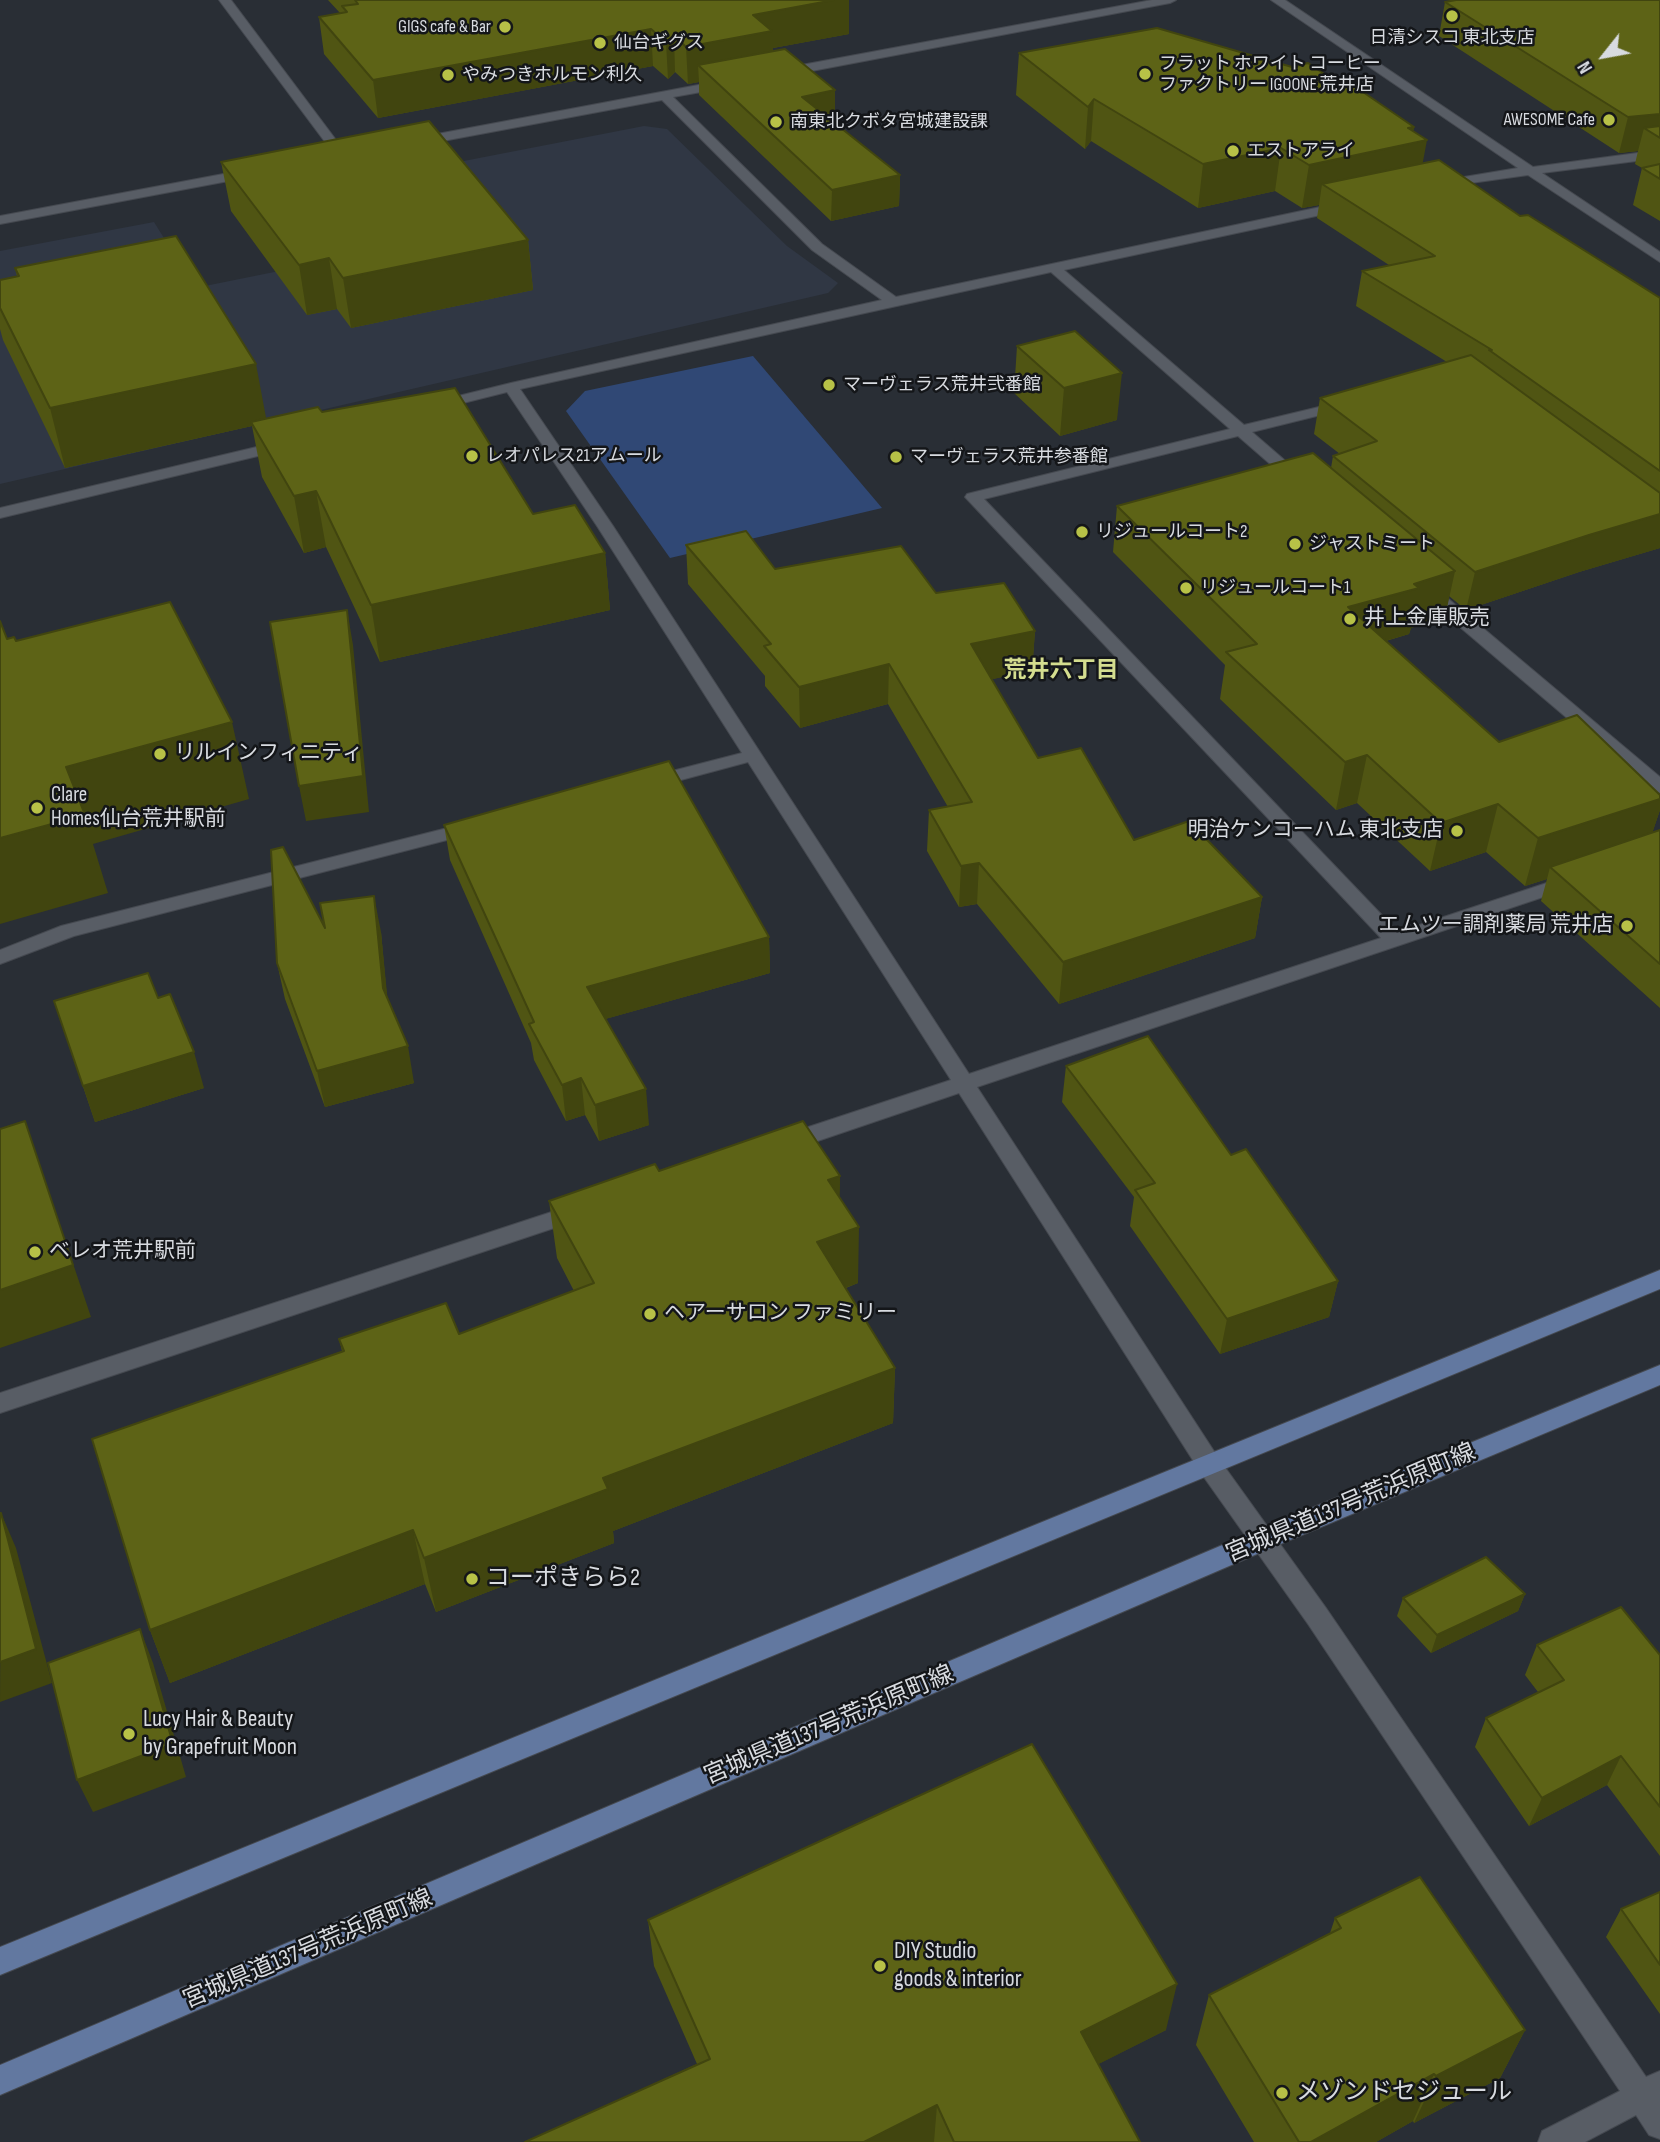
<!DOCTYPE html>
<html>
<head>
<meta charset="utf-8">
<style>
	body { margin:0 }
	#map { position:relative; width:1660px; height:2142px; overflow:hidden; background:#292e35; font-family:"Sofia Sans Condensed",sans-serif }
	canvas { display:block }
	.north { position:absolute; left:1569px; top:21px; width:70px; height:70px; -webkit-text-stroke:5px #141619; paint-order:stroke; rotate:239deg; font-size:19px; font-weight:700; line-height:28px; text-align:center; color:#d8dbe0 }
	.north::after { content:''; display:block; margin:auto; width:24px; height:32px; background:#d8dbe0; clip-path:polygon(50% 0,100% 100%,50% 72%,0 100%) }
</style>
</head>
<body>
<div id="map">
<canvas width="1660" height="2142"></canvas>
<div class="north">N</div>
</div>
<script>
const g = document.querySelector('canvas').getContext('2d');
g.lineJoin = 'round';
function fill(path, color) {
  g.fillStyle = color;
  g.fill(path, 'evenodd');
}
function shape(rows) {
  const path = new Path2D();
  for (const r of rows) {
    path.moveTo(r[0], r[1]);
    for (let i = 2; i < r.length; i += 2) path.lineTo(r[i], r[i + 1]);
  }
  return path;
}
function stroke(path, color, width, dash) {
  g.strokeStyle = color;
  g.lineWidth = width;
  g.lineCap = dash ? 'butt' : 'round';
  g.setLineDash(dash || []);
  g.stroke(path);
}
function label(font, color, halo, rows, align = 'center') {
  g.font = font + ' "Sofia Sans Condensed","Noto Sans JP",sans-serif';
  g.lineWidth = 5;
  g.setLineDash([]);
  g.textBaseline = 'middle';
  g.strokeStyle = halo;
  g.fillStyle = color;
  for (const [text, x, y, turn = 0] of rows) {
    g.save();
    g.translate(x, y);
    g.rotate((+turn || 0) * Math.PI / 180);
    g.textAlign = isNaN(turn) ? turn : align;
    if (halo) g.strokeText(text, 0, 0);
    g.fillText(text, 0, 0);
    g.restore();
  }
}
const built = shape([
	[644,126,667,129,787,246,838,283,828,293,0,484,0,251,154,222,195,288,299,267,366,180]
]);
const green = shape([
	[753,356,882,508,670,558,566,411,585,391]
]);
const minor = shape([
	[219,0,231,0,345,152,345,158,337,158,219,0],
	[1152,0,1176,0,1170,3,780,77,774,73,780,69,1152,0],
	[1271,0,1285,0,1533,167,1660,150,1660,158,1542,173,1660,252,1660,262,1528,175,1435,188,1434,185,1440,181,1518,168,1271,0],
	[725,80,729,81,729,87,673,97,822,244,896,297,1344,202,1351,206,1344,210,1064,270,1244,425,1344,401,1349,402,1351,405,1349,408,1252,432,1304,477,1306,480,1304,483,1292,483,1238,436,984,499,1398,932,1562,878,1569,876,1576,878,1579,882,1576,886,977,1087,1219,1459,1326,1608,1646,2077,1660,2071,1660,2139,1649,2135,1636,2115,1585,2142,1538,2142,1542,2131,1620,2091,1308,1624,1201,1473,959,1093,794,1149,786,1151,778,1149,775,1143,778,1137,951,1080,748,762,651,788,642,782,645,778,742,753,597,526,507,392,435,410,428,406,430,403,511,383,882,300,812,250,662,100,416,146,410,142,416,138,725,80],
	[1051,272,1230,429,967,494,965,497,1381,938,969,1074,613,526,520,389,1051,272],
	[250,169,256,173,255,176,0,224,0,216,250,169],
	[282,441,287,443,290,446,287,449,0,518,0,508,282,441],
	[1427,585,1433,586,1660,777,1660,793,1653,791,1421,594,1419,590,1427,585],
	[471,822,480,828,478,832,74,936,0,964,0,950,61,926,471,822],
	[579,1203,587,1205,590,1211,587,1217,0,1413,0,1393,579,1203]
]);
const major = shape([
	[1660,1270,1660,1289,0,1975,0,1947,1660,1270],
	[1660,1365,1660,1385,1271,1548,0,2095,0,2065,1253,1532,1660,1365]
]);
const wall = shape([
	[328,0,851,0,849,0,849,34,773,48,773,51,835,120,832,120,900,175,899,206,831,221,699,95,699,82,688,84,675,72,668,79,653,66,378,118,324,54,319,17,340,13],
	[1660,0,1660,221,1633,205,1642,168,1635,164,1638,151,1619,153,1439,36,1445,2],
	[1019,53,1332,79,1414,127,1413,131,1422,163,1520,216,1660,298,1660,548,1579,572,1466,610,1449,596,1445,617,1411,628,1409,634,1386,641,1499,742,1660,810,1652,833,1660,830,1660,1008,1541,901,1547,879,1525,886,1486,852,1430,871,1357,803,1336,810,1220,699,1225,665,1113,552,1117,506,1331,468,1333,456,1340,454,1314,434,1320,398,1447,362,1356,306,1362,271,1389,265,1317,218,1319,205,1302,208,1275,191,1198,208,1091,141,1085,149,1016,95],
	[221,162,528,240,533,290,351,328,337,309,307,315,231,211],
	[15,268,266,419,322,412,533,514,605,553,610,610,380,662,326,547,304,553,262,477,252,426,65,468,3,340,0,329,0,280,17,276],
	[1017,346,1117,420,1060,436,1014,393],
	[686,545,775,569,936,593,1035,631,1032,671,992,679,1038,758,1134,840,1262,897,1255,938,1059,1004,977,904,959,907,927,851,929,810,948,807,888,704,800,728,765,686,765,676,688,584],
	[444,825,769,937,770,973,605,1019,649,1125,599,1141,585,1115,566,1121,534,1060,531,1043,450,860],
	[325,928,381,932,387,998,414,1083,325,1107,285,999,277,963],
	[54,1001,204,1088,95,1122],
	[1066,1066,1231,1155,1338,1281,1329,1317,1220,1354,1130,1226,1134,1197,1062,1102],
	[659,1171,840,1176,839,1198,858,1283,846,1288,895,1368,893,1423,613,1531,614,1543,436,1612,425,1584,170,1683,150,1630,342,1351,339,1339,459,1334,574,1291,557,1258,549,1201],
	[1525,1594,1518,1611,1431,1653,1397,1616,1403,1598],
	[1537,1645,1660,1655,1660,1856,1607,1785,1529,1826,1475,1747,1486,1718,1538,1692,1525,1675],
	[1660,1892,1660,2014,1606,1937,1621,1909],
	[1335,1918,1525,2030,1500,2078,1414,2123,1413,2121,1376,2142,1254,2142,1196,2045,1209,1995,1330,1933],
	[648,1920,1166,2030,1098,2064,1140,2142,525,2142,697,2064,654,1966]
]);
const shadedWall = shape([
	[828,0,851,0,849,0,849,34,773,48,773,68,698,65,699,82,688,84,686,47,753,15],
	[651,29,653,66,378,118,373,80],
	[674,35,675,72,668,79,666,42],
	[835,90,835,120,803,126,802,97],
	[1094,99,1091,141,1085,149,1088,107],
	[1660,114,1660,138,1644,128,1638,151,1619,153,1628,117],
	[1414,127,1411,144,1427,140,1419,183,1322,184,1319,205,1302,208,1309,165,1408,128],
	[1281,148,1275,191,1198,208,1203,164],
	[900,175,899,206,831,221,832,190],
	[528,240,533,290,351,328,343,278],
	[329,258,337,309,307,315,299,265],
	[256,364,267,423,251,422,252,426,65,468,50,408],
	[1122,373,1117,420,1060,436,1064,388],
	[316,491,326,547,304,553,294,496],
	[1660,514,1660,548,1579,572,1466,610,1475,572,1589,535],
	[605,553,610,610,380,662,371,605],
	[1455,571,1445,617,1411,628,1409,634,1340,654,1348,607,1414,584],
	[347,610,353,645,369,812,306,821,299,786],
	[1035,631,1032,671,969,684,971,644],
	[889,664,888,704,800,728,799,687],
	[232,722,249,799,93,844,108,893,0,924,0,838,66,767],
	[1367,755,1357,803,1336,810,1345,762],
	[1660,799,1660,810,1648,846,1550,867,1547,879,1525,886,1538,838],
	[1498,804,1486,852,1430,871,1441,823],
	[979,863,977,904,959,907,961,866],
	[374,896,381,932,390,1024,383,988],
	[1262,897,1255,938,1059,1004,1063,962],
	[769,937,770,973,591,1023,587,987],
	[408,1046,414,1083,325,1107,317,1071],
	[194,1052,204,1088,95,1122,83,1086],
	[581,1078,585,1115,566,1121,562,1085],
	[646,1089,649,1125,599,1141,595,1105],
	[25,1121,91,1317,0,1348,0,1290],
	[840,1176,839,1232,828,1180],
	[859,1227,858,1283,818,1298,817,1242],
	[1338,1281,1329,1317,1220,1354,1227,1319],
	[895,1368,893,1423,613,1531,614,1543,436,1612,424,1558,603,1478],
	[1,1513,16,1548,52,1683,0,1702],
	[413,1530,425,1584,170,1683,150,1630],
	[1525,1594,1518,1611,1431,1653,1437,1635],
	[140,1629,153,1663,186,1777,93,1812,77,1780],
	[1621,1756,1607,1785,1529,1826,1542,1798],
	[1177,1984,1166,2030,1073,2077,1081,2032],
	[1525,2030,1500,2078,1414,2123,1436,2076],
	[1434,2074,1413,2121,1376,2142,1311,2142],
	[937,2105,934,2142,864,2142]
]);
const building = shape([
	[355,0,834,0,753,15,772,31,686,47,674,35,666,42,651,29,373,80,319,17,347,12,342,6,358,4,355,0],
	[1456,0,1660,0,1660,114,1628,117,1445,2,1456,0],
	[1157,28,1292,67,1308,63,1332,79,1341,77,1414,127,1408,128,1427,140,1309,165,1281,148,1203,164,1094,99,1088,107,1019,53,1157,28],
	[785,49,835,90,802,97,900,175,832,190,698,65,785,49],
	[429,121,528,240,343,278,329,258,299,265,221,162,429,121],
	[1660,126,1660,138,1644,128,1660,126],
	[1439,160,1520,216,1528,215,1660,298,1660,471,1489,350,1492,350,1362,271,1435,256,1322,184,1439,160],
	[1660,164,1660,179,1642,168,1660,164],
	[176,236,256,364,50,408,0,308,0,280,19,276,15,268,176,236],
	[1075,331,1122,373,1064,388,1017,346,1075,331],
	[1471,355,1660,493,1660,514,1589,535,1475,572,1333,456,1377,441,1320,398,1471,355],
	[455,388,533,514,575,505,605,553,371,605,316,491,294,496,251,422,318,407,322,412,455,388],
	[1313,453,1455,571,1414,584,1419,588,1348,607,1499,742,1577,715,1660,795,1660,799,1538,838,1498,804,1441,823,1367,755,1345,762,1226,652,1257,644,1117,506,1313,453],
	[746,531,775,569,901,546,936,593,1004,583,1035,631,971,644,1038,758,1081,748,1134,840,1189,821,1262,897,1063,962,979,863,961,866,929,810,972,802,889,664,799,687,764,646,771,644,686,545,746,531],
	[170,602,232,722,66,767,85,815,0,838,0,621,7,639,14,637,16,641,170,602],
	[347,610,363,776,299,786,270,622,347,610],
	[669,761,769,937,587,987,646,1089,595,1105,581,1078,562,1085,529,1024,534,1022,444,825,669,761],
	[1660,830,1660,964,1550,867,1660,830],
	[283,847,325,928,320,903,374,896,383,988,408,1046,317,1071,277,963,271,850,283,847],
	[148,973,158,998,170,994,194,1052,83,1086,54,1001,148,973],
	[1148,1036,1231,1155,1246,1149,1338,1281,1227,1319,1135,1190,1155,1183,1066,1066,1148,1036],
	[25,1121,73,1265,0,1290,0,1129,25,1121],
	[803,1121,840,1176,828,1180,859,1227,817,1242,895,1368,603,1478,608,1489,424,1558,413,1530,150,1630,92,1439,344,1351,339,1339,446,1303,459,1334,594,1283,549,1201,655,1164,659,1171,803,1121],
	[0,1513,1,1513,36,1649,0,1662,0,1513],
	[1486,1557,1525,1594,1437,1635,1403,1598,1486,1557],
	[1621,1607,1660,1655,1660,1807,1621,1756,1542,1798,1486,1718,1564,1680,1537,1645,1621,1607],
	[140,1629,173,1744,77,1780,48,1663,140,1629],
	[1032,1744,1177,1984,1081,2032,1140,2142,954,2142,937,2105,864,2142,525,2142,710,2059,648,1920,1032,1744],
	[1420,1877,1525,2030,1436,2076,1434,2074,1311,2142,1299,2142,1209,1995,1341,1928,1335,1918,1420,1877],
	[1660,1892,1660,1965,1621,1909,1660,1892]
]);
const markers = [
	[1452,16,7,"#b7c147"],
	[505,27,7,"#b7c147"],
	[600,43,7,"#b7c147"],
	[1145,74,7,"#b7c147"],
	[448,75,7,"#b7c147"],
	[1609,120,7,"#b7c147"],
	[776,122,7,"#b7c147"],
	[1233,151,7,"#b7c147"],
	[829,385,7,"#b7c147"],
	[472,456,7,"#b7c147"],
	[896,457,7,"#b7c147"],
	[1082,532,7,"#b7c147"],
	[1295,544,7,"#b7c147"],
	[1186,588,7,"#b7c147"],
	[1350,619,7,"#b7c147"],
	[160,754,7,"#b7c147"],
	[37,808,7,"#b7c147"],
	[1457,831,7,"#b7c147"],
	[1627,926,7,"#b7c147"],
	[35,1252,7,"#b7c147"],
	[650,1314,7,"#b7c147"],
	[472,1579,7,"#b7c147"],
	[129,1734,7,"#b7c147"],
	[880,1966,7,"#b7c147"],
	[1282,2093,7,"#b7c147"]
];
const farPoinames = [
	["GIGS cafe & Bar",491,27,"right"],
	["日清シスコ 東北支店",1452,38,"center"],
	["仙台ギグス",614,43],
	["フラット ホワイト コーヒー",1159,64],
	["ファクトリー IGOONE 荒井店",1159,85],
	["やみつきホルモン利久",462,75],
	["AWESOME Cafe",1595,120,"right"],
	["南東北クボタ宮城建設課",790,122],
	["エストアライ",1247,151],
	["マーヴェラス荒井弐番館",843,385],
	["レオパレス21アムール",486,456],
	["マーヴェラス荒井参番館",910,457],
	["リジュールコート2",1096,532],
	["ジャストミート",1309,544],
	["リジュールコート1",1200,588]
];
const poiNames = [
	["井上金庫販売",1364,619],
	["リルインフィニティ",174,754],
	["Clare",51,796],
	["Homes仙台荒井駅前",51,820],
	["明治ケンコーハム 東北支店",1443,831,"right"],
	["エムツー調剤薬局 荒井店",1613,926,"right"],
	["ベレオ荒井駅前",49,1252],
	["ヘアーサロン ファミリー",664,1314]
];
const neighbourhoodNames = [
	["荒井六丁目",1061,671]
];
const nearStreetnames = [
	["宮城県道137号荒浜原町線",1351,1504,-23],
	["宮城県道137号荒浜原町線",829,1726,-23],
	["宮城県道137号荒浜原町線",308,1950,-23]
];
const nearPoinames = [
	["コーポきらら2",486,1579],
	["Lucy Hair & Beauty",143,1720],
	["by Grapefruit Moon",143,1748],
	["DIY Studio",894,1952],
	["goods & interior",894,1980],
	["メゾンドセジュール",1296,2093]
];
fill(built, '#303744');
fill(green, '#304875');
stroke(minor, '#454950', 2);
stroke(major, '#454950', 2);
fill(minor, '#585d65');
fill(major, '#6278a0');
fill(wall, '#505513');
fill(shadedWall, '#41450f');
fill(building, '#5d6316');
stroke(building, '#41450f', 2);
for (const [x, y, r, color] of markers) {
  const dot = new Path2D();
  dot.arc(x, y, r, 0, 2 * Math.PI);
  g.fillStyle = color;
  g.fill(dot);
  stroke(dot, '#141619', 2.5);
}
label('18px', '#d8dbe0', '#141619', farPoinames, 'left');
label('21px', '#d8dbe0', '#141619', poiNames, 'left');
label('bold 23px', '#d4dd8f', '#141619', neighbourhoodNames);
label('24px', '#d8dbe0', '#141619', nearStreetnames);
label('24px', '#d8dbe0', '#141619', nearPoinames, 'left');
</script>
</body>
</html>
